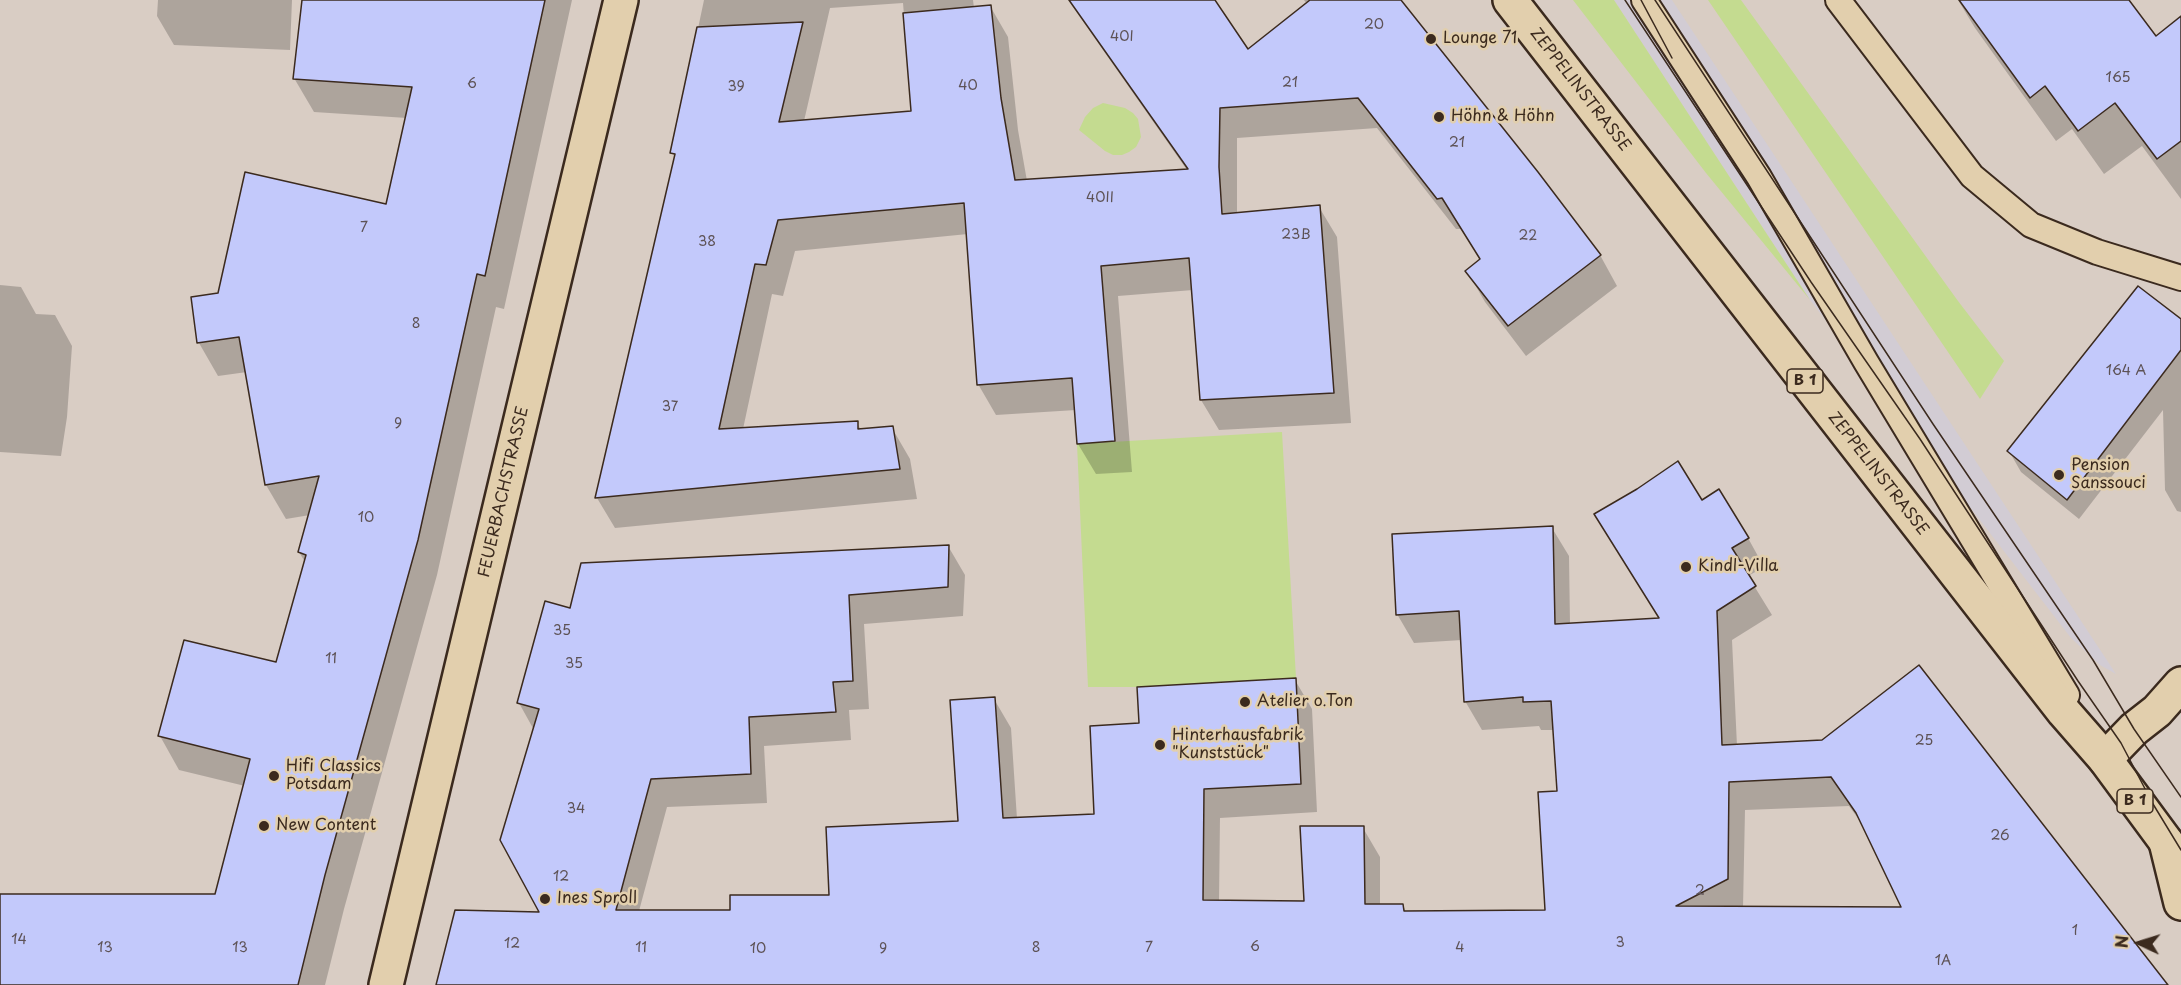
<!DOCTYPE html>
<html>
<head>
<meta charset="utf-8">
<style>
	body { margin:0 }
	#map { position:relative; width:2181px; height:985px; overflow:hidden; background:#d9cdc4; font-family:"Playpen Sans",sans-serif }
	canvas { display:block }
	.north { position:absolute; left:2109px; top:913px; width:60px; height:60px; -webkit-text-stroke:4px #e2cfad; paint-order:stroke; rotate:274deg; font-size:16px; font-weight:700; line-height:24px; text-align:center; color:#3b2a1e }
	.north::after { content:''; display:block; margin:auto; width:21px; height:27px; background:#3b2a1e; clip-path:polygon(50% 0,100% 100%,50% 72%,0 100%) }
</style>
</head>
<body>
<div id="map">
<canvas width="2181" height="985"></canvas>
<div class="north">N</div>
</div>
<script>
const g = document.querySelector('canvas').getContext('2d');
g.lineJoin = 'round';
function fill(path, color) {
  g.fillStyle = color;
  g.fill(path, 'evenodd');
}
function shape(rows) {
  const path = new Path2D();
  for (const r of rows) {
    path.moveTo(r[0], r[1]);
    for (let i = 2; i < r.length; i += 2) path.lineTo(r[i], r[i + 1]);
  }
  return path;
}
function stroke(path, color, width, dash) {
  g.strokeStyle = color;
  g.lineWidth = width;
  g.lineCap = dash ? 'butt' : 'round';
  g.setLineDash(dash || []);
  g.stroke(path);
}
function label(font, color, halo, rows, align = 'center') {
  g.font = font + ' "Playpen Sans",sans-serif';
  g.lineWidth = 5;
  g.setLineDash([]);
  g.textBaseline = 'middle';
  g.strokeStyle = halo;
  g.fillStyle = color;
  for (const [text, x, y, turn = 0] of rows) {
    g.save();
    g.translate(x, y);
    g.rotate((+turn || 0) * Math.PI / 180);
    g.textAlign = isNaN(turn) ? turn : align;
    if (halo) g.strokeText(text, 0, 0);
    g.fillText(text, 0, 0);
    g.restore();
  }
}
const built = shape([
	[1614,0,1672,0,2116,674,2100,665,2071,638,1810,300]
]);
const green = shape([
	[1573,0,1614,0,1810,300,1706,173],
	[1708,0,1741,0,1958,301,2004,361,1980,399],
	[1103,103,1125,108,1133,113,1138,119,1141,137,1136,147,1129,152,1122,155,1113,155,1105,151,1079,130,1085,117,1093,108],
	[1282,432,1296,678,1137,687,1088,687,1077,444]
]);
const shadow = shape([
	[158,0,292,0,290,50,174,45,157,16],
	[306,0,572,0,504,309,496,307,437,575,344,909,325,985,0,985,0,895,216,896,245,786,179,770,160,736,277,664,305,562,299,552,310,515,286,519,266,485,247,372,218,376,199,343,219,295,388,205,407,118,314,112,294,78],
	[704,0,973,0,974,8,990,6,1008,37,1018,130,1027,181,1187,170,1068,0,1213,0,1248,51,1307,4,1304,0,1399,0,1600,255,1617,286,1526,356,1485,302,1467,271,1481,260,1461,229,1456,229,1377,128,1237,138,1237,214,1319,207,1337,237,1351,423,1219,430,1201,400,1193,290,1118,296,1132,472,1096,474,1078,444,1076,410,996,415,978,384,968,234,795,251,783,296,772,294,743,429,857,423,861,430,892,428,910,459,917,499,615,528,597,498,676,159,672,152],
	[903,3,912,113,804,121,830,8],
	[1958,0,2127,0,2155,38,2181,41,2181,199,2142,146,2104,174,2072,129,2056,141,1975,28],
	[0,285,21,287,36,314,55,315,72,346,67,417,61,456,0,452],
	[2181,321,2181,512,2177,511,2165,490,2163,410,2079,519,2021,472,2009,451],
	[1702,502,1748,538,1764,567,1748,576,1772,615,1732,640,1737,746,1822,741,2163,985,446,985,542,914,534,730,519,703,572,610,948,546,965,575,963,616,864,624,869,709,849,710,851,740,764,746,767,803,667,807,639,911,731,911,830,896,959,823,994,699,1011,728,1017,819,1096,815,1141,724,1295,680,1312,709,1317,812,1220,818,1219,902,1306,902,1363,828,1380,857,1380,905,1403,905,1406,912,1547,912,1558,792,1555,730,1541,730,1539,726,1482,730,1465,701,1462,640,1414,643,1397,614,1552,528,1569,556,1570,624,1661,619],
	[1849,806,1865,828,1903,909,1743,908,1745,810]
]);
const building = shape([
	[302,0,545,0,485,276,477,274,418,540,325,875,298,985,0,985,0,894,215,894,250,759,158,736,184,640,276,662,306,555,298,552,319,476,265,485,239,337,197,343,191,297,218,293,245,172,386,204,412,87,293,79,302,0],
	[1069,0,1215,0,1248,49,1310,0,1401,0,1538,172,1601,255,1508,326,1465,271,1480,259,1442,198,1437,199,1358,98,1220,108,1219,167,1222,214,1320,205,1334,393,1200,400,1189,258,1101,266,1115,441,1077,444,1072,378,977,385,964,203,778,220,766,265,755,264,719,429,858,421,858,429,893,426,900,469,595,498,675,154,670,153,697,27,803,22,779,122,911,111,903,13,991,5,1001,98,1015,180,1188,169,1069,0],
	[1959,0,2129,0,2156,36,2181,16,2181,141,2157,159,2115,103,2078,131,2045,86,2030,98,1959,0],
	[2138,286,2181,319,2181,350,2067,500,2007,451,2138,286],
	[1678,461,1702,500,1719,489,1749,538,1732,548,1756,586,1717,611,1722,745,1822,740,1919,665,2168,985,436,985,455,910,539,912,500,840,539,709,517,703,545,601,570,608,581,563,949,545,948,587,849,595,853,681,833,682,836,712,749,717,751,774,651,779,616,910,730,910,730,895,829,895,826,827,958,821,950,700,995,697,1003,818,1094,814,1090,726,1139,723,1137,687,1296,678,1301,784,1204,789,1203,900,1304,901,1300,826,1364,826,1365,904,1403,904,1404,911,1545,910,1538,792,1557,791,1551,701,1523,702,1523,697,1464,702,1459,611,1396,615,1392,534,1553,526,1555,624,1659,618,1594,514,1637,489,1678,461],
	[1831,777,1856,813,1901,907,1676,906,1728,879,1729,782,1831,777]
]);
const lane = shape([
	[1644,0,1759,177,1866,362,2067,695],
	[1838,0,1972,176,2031,225,2097,252,2181,278]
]);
const street = shape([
	[2105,759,2134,729,2157,711,2181,684],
	[2166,842,2181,903],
	[386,985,621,0]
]);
const primary = shape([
	[1510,0,2064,712,2105,759,2181,862]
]);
const tram = shape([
	[1625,0,1811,282,1920,439,2078,681,2121,743,2153,804,2181,850],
	[1641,0,1672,58],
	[1655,0,1933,424,2093,660,2134,729,2181,797]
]);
const markers = [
	[1431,39,6,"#3b2a1e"],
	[1439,117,6,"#3b2a1e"],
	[2059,475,6,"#3b2a1e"],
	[1686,567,6,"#3b2a1e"],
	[1245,702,6,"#3b2a1e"],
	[1160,745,6,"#3b2a1e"],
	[274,776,6,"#3b2a1e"],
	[264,826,6,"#3b2a1e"],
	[545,899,6,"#3b2a1e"]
];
const numberNames = [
	["20",1374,25],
	["40I",1122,37],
	["165",2118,78],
	["21",1290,83],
	["6",472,84],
	["40",968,86],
	["39",736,87],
	["21",1457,143],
	["40II",1100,198],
	["7",364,228],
	["23B",1296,235],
	["22",1528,236],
	["38",707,242],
	["8",416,324],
	["164 A",2126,371],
	["37",670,407],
	["9",398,424],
	["10",366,518],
	["35",562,631],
	["11",331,659],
	["35",574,664],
	["25",1924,741],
	["34",576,809],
	["26",2000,836],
	["12",561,877],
	["2",1700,891],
	["1",2075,931],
	["14",19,940],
	["3",1620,943],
	["12",512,944],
	["6",1255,947],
	["13",105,948],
	["13",240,948],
	["11",641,948],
	["8",1036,948],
	["7",1149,948],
	["4",1460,948],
	["10",758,949],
	["9",883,949],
	["1A",1943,961]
];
const shields = [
	[1805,381,36],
	[2135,801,36]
];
const shieldNames = [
	["B 1",1805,381],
	["B 1",2135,801]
];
const poiNames = [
	["Lounge 71",1443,39],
	["Höhn & Höhn",1451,117],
	["Pension",2071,466],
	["Sanssouci",2071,484],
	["Kindl-Villa",1698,567],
	["Atelier o.Ton",1257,702],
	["Hinterhausfabrik",1172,736],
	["\"Kunststück\"",1172,754],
	["Hifi Classics",286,767],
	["Potsdam",286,785],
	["New Content",276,826],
	["Ines Sproll",557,899]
];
const streetNames = [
	["ZEPPELINSTRASSE",1580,90,52],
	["ZEPPELINSTRASSE",1878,474,52],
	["FEUERBACHSTRASSE",504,492,-77]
];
fill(built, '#d2ccd4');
fill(green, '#c4db90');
fill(shadow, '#0003');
fill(building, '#c3c9fb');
stroke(building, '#3b2a1e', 1.5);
stroke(lane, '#3b2a1e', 28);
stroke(street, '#3b2a1e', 38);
stroke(primary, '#3b2a1e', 38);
stroke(lane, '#e2cfad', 24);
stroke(street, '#e2cfad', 33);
stroke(primary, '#e2cfad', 33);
stroke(tram, '#3b2a1e', 1.5);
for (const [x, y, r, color] of markers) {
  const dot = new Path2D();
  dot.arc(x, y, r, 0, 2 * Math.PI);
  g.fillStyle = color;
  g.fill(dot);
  stroke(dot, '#e2cfad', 2);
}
label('14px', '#5d5255', null, numberNames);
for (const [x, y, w] of shields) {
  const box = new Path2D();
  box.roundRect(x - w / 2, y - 12, w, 24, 4.5);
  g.fillStyle = '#e2cfad';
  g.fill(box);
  stroke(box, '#3b2a1e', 1.5);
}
label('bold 15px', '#3b2a1e', null, shieldNames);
label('16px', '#3b2a1e', '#e2cfad', poiNames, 'left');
label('16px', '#3b2a1e', '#e2cfad', streetNames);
</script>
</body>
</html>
